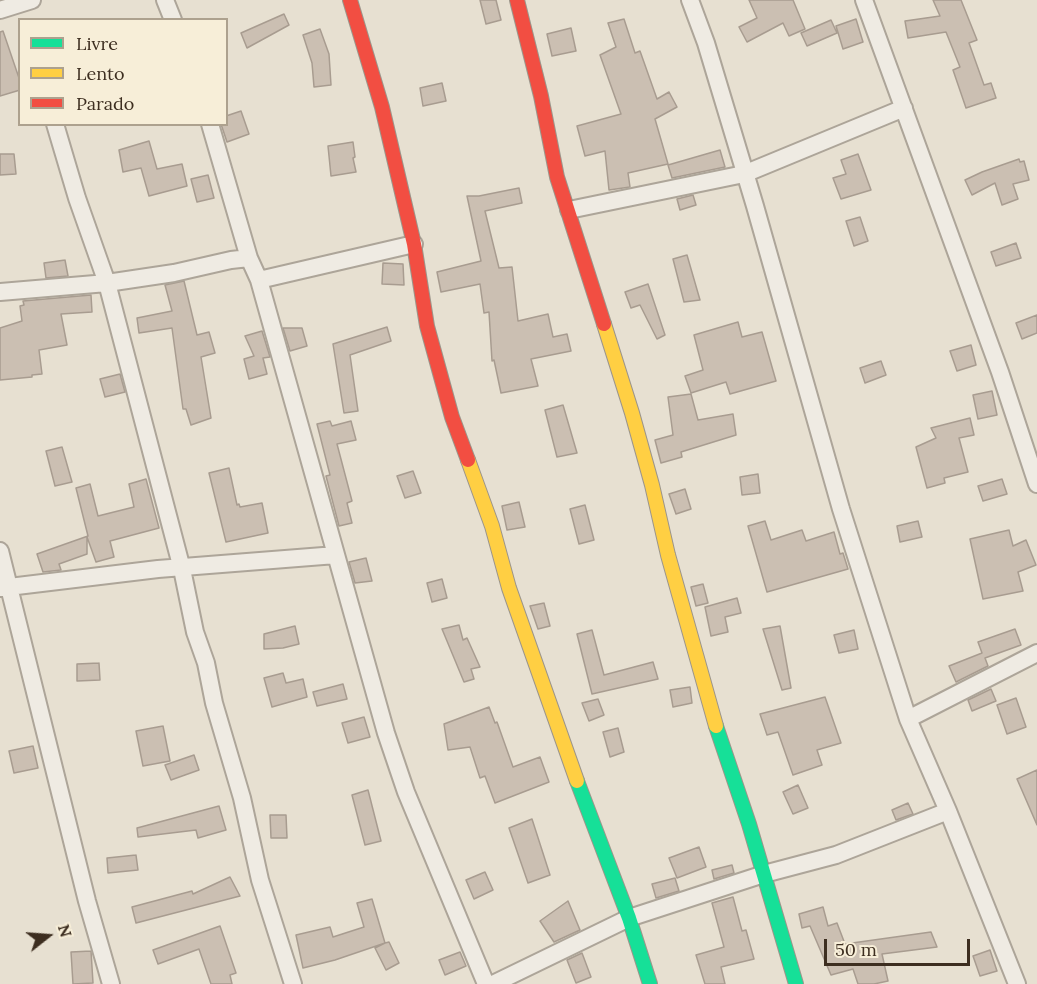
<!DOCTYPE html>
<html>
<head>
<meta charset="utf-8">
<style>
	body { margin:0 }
	#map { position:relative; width:1037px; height:984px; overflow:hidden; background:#e7e0d1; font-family:Lora,serif }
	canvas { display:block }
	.legend { position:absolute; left:18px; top:18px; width:210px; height:108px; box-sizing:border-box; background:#f7eed8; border:2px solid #ada18e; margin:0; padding:8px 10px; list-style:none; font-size:18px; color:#3d2e20 }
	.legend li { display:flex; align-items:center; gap:12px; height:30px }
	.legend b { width:30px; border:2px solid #ada18e }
	.north { position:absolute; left:18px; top:906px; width:60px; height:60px; -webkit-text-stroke:4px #f7eed8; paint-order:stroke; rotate:73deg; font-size:16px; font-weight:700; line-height:24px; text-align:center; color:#3d2e20 }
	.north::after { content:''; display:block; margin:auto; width:21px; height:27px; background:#3d2e20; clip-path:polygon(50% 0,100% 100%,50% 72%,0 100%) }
	.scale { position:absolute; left:824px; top:939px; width:146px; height:27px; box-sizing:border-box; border:3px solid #3d2e20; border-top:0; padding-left:8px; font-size:18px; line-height:21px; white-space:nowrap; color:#3d2e20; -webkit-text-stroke:4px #f7eed8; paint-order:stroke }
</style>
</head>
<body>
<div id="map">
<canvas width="1037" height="984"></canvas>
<ul class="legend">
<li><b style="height:8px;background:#16e098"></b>Livre</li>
<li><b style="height:8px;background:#ffcf43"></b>Lento</li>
<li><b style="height:8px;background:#f24e42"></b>Parado</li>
</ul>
<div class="north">N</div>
<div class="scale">50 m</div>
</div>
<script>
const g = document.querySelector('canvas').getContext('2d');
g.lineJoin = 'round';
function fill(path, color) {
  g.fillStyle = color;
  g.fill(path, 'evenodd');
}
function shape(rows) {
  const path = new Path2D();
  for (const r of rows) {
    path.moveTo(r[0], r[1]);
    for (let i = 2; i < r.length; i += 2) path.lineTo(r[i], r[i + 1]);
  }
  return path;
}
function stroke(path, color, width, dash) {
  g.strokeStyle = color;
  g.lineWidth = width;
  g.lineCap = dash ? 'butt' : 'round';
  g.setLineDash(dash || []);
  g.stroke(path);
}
const building = shape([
	[480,0,496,0,501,20,486,24,480,0],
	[749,0,793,0,805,29,789,36,783,23,747,42,739,27,757,18,749,0],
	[933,0,961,0,977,40,969,43,984,85,991,83,996,98,966,108,953,70,960,67,946,32,908,38,905,21,940,16,933,0],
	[284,14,289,25,247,48,241,33,284,14],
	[624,19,635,53,640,51,657,99,669,92,677,107,655,119,668,164,628,173,630,187,609,190,605,151,585,156,577,126,621,114,600,55,616,47,608,23,624,19],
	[856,19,863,42,843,49,836,26,856,19],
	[831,20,837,33,807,46,801,33,831,20],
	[571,28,576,51,552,56,547,34,571,28],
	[320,29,329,54,331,85,314,87,312,63,303,35,320,29],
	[3,31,20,81,20,90,0,96,0,32,3,31],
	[442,83,446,101,423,106,420,88,442,83],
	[241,111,249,134,227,142,221,124,226,124,226,116,241,111],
	[149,141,157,169,182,164,187,186,149,196,141,168,123,172,119,150,149,141],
	[353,142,355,157,353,158,356,172,331,176,328,146,353,142],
	[720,150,725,167,672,178,668,165,720,150],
	[0,154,14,154,16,174,0,175,0,154],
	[858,154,871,190,841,199,833,178,846,174,841,160,858,154],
	[1019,159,1020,162,1024,161,1029,180,1013,184,1018,199,1002,205,995,183,972,195,965,180,982,172,1019,159],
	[208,175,214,198,197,202,191,179,208,175],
	[519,188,522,203,485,211,499,268,512,267,518,321,548,314,553,337,567,334,571,351,531,359,538,386,501,393,494,360,492,361,489,312,484,313,480,284,441,292,437,272,481,261,467,196,479,196,519,188],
	[693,195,696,205,680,210,677,199,693,195],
	[860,217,868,241,854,246,846,221,860,217],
	[1016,243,1021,258,996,266,991,252,1016,243],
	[687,255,700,300,684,302,673,259,687,255],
	[65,260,68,276,46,278,44,263,65,260],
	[383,263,403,264,404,285,382,284,383,263],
	[184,281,197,335,209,332,215,353,201,357,211,418,191,425,186,409,183,409,172,328,139,333,137,318,172,311,165,285,184,281],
	[648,284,665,335,657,339,640,305,631,308,625,292,648,284],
	[91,295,92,312,61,314,67,345,39,350,42,374,32,375,32,377,0,380,0,328,22,321,20,306,24,305,23,301,91,295],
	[1037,315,1037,333,1022,339,1016,323,1037,315],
	[738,322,742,337,762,332,776,381,730,394,726,382,691,393,685,376,703,370,694,335,738,322],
	[387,327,391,341,350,355,358,411,344,413,333,344,387,327],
	[283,328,302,328,307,346,290,351,283,328],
	[262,331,270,357,263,358,267,374,249,379,244,359,254,356,245,336,262,331],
	[971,345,976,365,957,371,950,351,971,345],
	[881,361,886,375,865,383,860,368,881,361],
	[120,374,125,392,105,397,100,379,120,374],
	[992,391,997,415,978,419,973,395,992,391],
	[691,394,698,420,733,414,736,435,681,452,682,457,661,463,655,440,673,435,668,397,691,394],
	[563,405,577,453,557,457,545,410,563,405],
	[970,418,974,435,959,438,968,472,944,478,945,483,927,488,916,447,936,438,931,428,970,418],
	[330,421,332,426,351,421,356,440,337,444,352,501,347,503,352,523,339,526,326,476,330,475,317,424,330,421],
	[62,447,72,482,55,486,46,451,62,447],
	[229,468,237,505,239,504,240,507,262,503,268,533,226,542,209,473,229,468],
	[413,471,421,493,405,498,397,476,413,471],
	[758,474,760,493,742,495,740,477,758,474],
	[146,479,159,528,110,541,114,557,96,562,87,537,87,554,59,564,61,570,43,572,37,554,88,536,76,488,90,484,98,516,134,507,129,484,146,479],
	[1002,479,1007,494,983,501,978,486,1002,479],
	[685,489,691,509,676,514,669,494,685,489],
	[519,502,525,527,507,530,502,506,519,502],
	[585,505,594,540,579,544,570,509,585,505],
	[765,521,771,540,802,530,806,541,834,532,840,554,843,553,848,569,767,592,748,526,765,521],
	[918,521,922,537,900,542,897,526,918,521],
	[1009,530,1013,546,1026,540,1036,565,1018,572,1023,591,983,599,970,539,1009,530],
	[366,558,372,581,355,583,349,562,366,558],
	[442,579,447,598,432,602,427,583,442,579],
	[703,584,708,603,696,606,691,587,703,584],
	[737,598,741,613,725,617,728,632,711,636,705,607,737,598],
	[544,603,550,626,538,629,530,606,544,603],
	[459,625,463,640,467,638,480,667,471,669,474,679,464,682,442,629,459,625],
	[295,626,299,644,283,648,264,649,264,634,295,626],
	[780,626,791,688,782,690,763,629,780,626],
	[1015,629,1021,645,985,658,988,666,956,682,949,666,982,653,978,642,1015,629],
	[592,630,604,675,653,662,658,679,592,694,577,634,592,630],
	[854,630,858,649,839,653,834,635,854,630],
	[99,663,100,680,77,681,77,664,99,663],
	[283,673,286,683,303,679,307,697,272,707,264,678,283,673],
	[343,684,347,699,317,706,313,692,343,684],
	[690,687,692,703,673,707,670,690,690,687],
	[991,689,996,701,972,711,968,700,991,689],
	[825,697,841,743,817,750,822,765,793,775,778,732,767,735,760,714,825,697],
	[1016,698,1026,727,1007,734,997,705,1016,698],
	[598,699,604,715,589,721,582,703,598,699],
	[489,707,495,723,497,722,513,767,540,757,549,782,495,803,485,776,480,778,470,747,448,750,444,724,489,707],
	[364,717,370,737,348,743,342,723,364,717],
	[163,726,170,761,143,766,136,731,163,726],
	[618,728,624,752,610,757,603,732,618,728],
	[33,746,38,768,14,773,9,751,33,746],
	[194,755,199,770,171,780,165,765,194,755],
	[1037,770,1037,825,1017,779,1037,770],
	[798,785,808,808,793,814,783,792,798,785],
	[368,790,381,841,365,845,352,795,368,790],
	[908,803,913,814,896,820,892,810,908,803],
	[219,806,226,830,198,838,196,830,138,837,137,828,219,806],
	[270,815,286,815,287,838,271,838,270,815],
	[532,819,550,875,528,883,509,828,532,819],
	[699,847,706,867,677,878,669,858,699,847],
	[136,855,138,870,108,873,107,858,136,855],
	[732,865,734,873,714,879,712,870,732,865],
	[485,872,493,890,474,899,466,880,485,872],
	[230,877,240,896,136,923,132,907,192,891,193,894,230,877],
	[675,878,679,891,656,898,652,884,675,878],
	[733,897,742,931,746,930,754,959,721,967,725,984,705,984,696,955,724,947,712,903,733,897],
	[372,899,385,943,389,942,399,963,386,970,375,948,385,943,335,960,303,968,296,935,330,927,333,937,364,927,357,903,372,899],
	[568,901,580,930,554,942,540,921,568,901],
	[823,907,828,926,837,923,845,944,931,932,937,947,882,954,888,981,874,984,858,984,853,969,831,975,810,926,802,928,799,914,823,907],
	[220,926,236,973,230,975,232,984,211,984,199,949,158,964,153,950,220,926],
	[990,950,997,971,980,976,973,956,990,950],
	[91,951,93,983,73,984,71,952,91,951],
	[460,952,466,966,445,975,439,960,460,952],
	[582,953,591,977,576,983,567,960,582,953]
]);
const street = shape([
	[165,0,173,20],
	[690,0,706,43,755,206,841,509,908,719],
	[864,0,1000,372,1037,484],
	[0,10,32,0],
	[55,124,77,198,107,283,182,569,195,632,206,663,214,703,242,798,260,880,293,984],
	[210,124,249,258,259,280,386,733,406,792,486,984],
	[569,210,744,174,904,108],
	[259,280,414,244],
	[0,292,107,283,174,273,231,260,249,258],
	[0,551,87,901,111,984],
	[0,588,158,569,336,555],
	[493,984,629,918,764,874,836,855,948,811],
	[1017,984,948,811,908,719,1037,653]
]);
const fast = shape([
	[716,726,749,824,796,984],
	[577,781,629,918,650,984]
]);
const slow = shape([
	[604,324,632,413,652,485,668,555,716,726],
	[468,460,492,526,509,588,577,781]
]);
const jam = shape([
	[350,0,382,107,414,244,427,326,452,417,468,460],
	[517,0,541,96,557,177,604,324]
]);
fill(building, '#cbbfb2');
stroke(building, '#a89c90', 1.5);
stroke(street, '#ada599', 20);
stroke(fast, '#9c958a', 16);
stroke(slow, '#9c958a', 16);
stroke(jam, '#9c958a', 16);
stroke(street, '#efebe3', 16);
stroke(fast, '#16e098', 14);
stroke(slow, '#ffcf43', 14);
stroke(jam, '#f24e42', 14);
</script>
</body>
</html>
